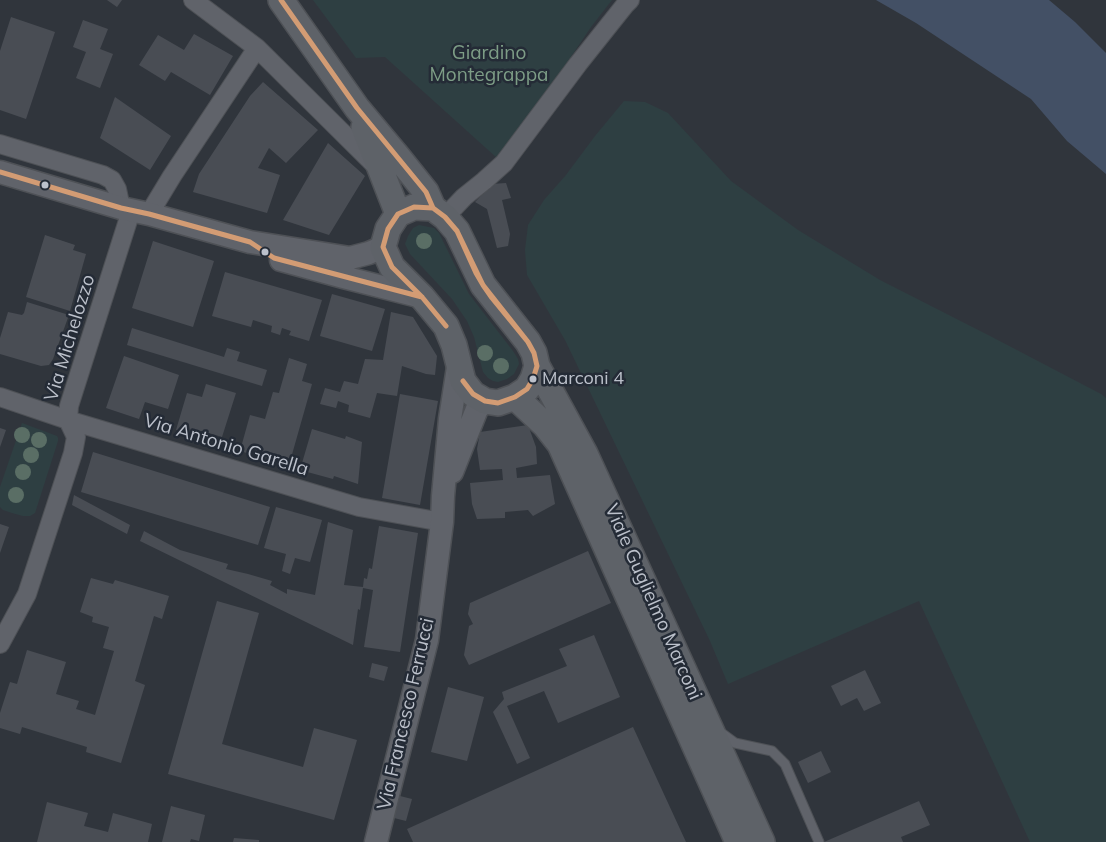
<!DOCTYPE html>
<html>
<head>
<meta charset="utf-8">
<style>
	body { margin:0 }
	canvas { display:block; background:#30353c }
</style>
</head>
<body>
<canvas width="1106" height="842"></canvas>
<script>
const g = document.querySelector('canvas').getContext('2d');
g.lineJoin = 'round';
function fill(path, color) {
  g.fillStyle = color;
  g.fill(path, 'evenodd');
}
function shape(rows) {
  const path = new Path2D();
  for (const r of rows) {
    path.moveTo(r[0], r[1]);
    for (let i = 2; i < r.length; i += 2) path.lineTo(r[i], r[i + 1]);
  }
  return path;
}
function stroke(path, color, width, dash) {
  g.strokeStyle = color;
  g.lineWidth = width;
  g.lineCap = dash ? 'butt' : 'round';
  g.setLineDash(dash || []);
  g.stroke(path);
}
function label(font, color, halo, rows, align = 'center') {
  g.font = font + ' Mulish,sans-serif';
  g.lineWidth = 5;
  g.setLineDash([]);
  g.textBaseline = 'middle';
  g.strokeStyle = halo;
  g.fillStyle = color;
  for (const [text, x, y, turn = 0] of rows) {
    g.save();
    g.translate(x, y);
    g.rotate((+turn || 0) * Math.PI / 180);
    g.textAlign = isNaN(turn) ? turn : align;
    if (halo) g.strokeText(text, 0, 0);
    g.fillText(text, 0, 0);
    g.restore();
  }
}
const green = shape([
	[313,0,612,0,591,27,532,115,497,158,385,57,356,58],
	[624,101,645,102,668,113,731,181,798,230,880,280,992,337,1101,394,1106,398,1106,842,1030,842,919,601,728,684,710,641,565,340,527,275,525,250,528,225,544,200,566,175,595,136],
	[419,225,434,228,439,233,469,294,513,351,518,359,519,364,514,374,507,379,498,382,493,381,488,378,483,372,474,337,467,321,452,299,410,254,405,244,408,236,413,228],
	[22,423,57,436,58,438,58,441,35,513,30,516,23,516,12,513,3,510,0,507,0,487]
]);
const water = shape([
	[876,0,1049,0,1075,22,1106,53,1106,174,1067,141,1031,99,916,23]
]);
const building = shape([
	[107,0,122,0,117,7],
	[11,17,55,32,26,119,0,110,0,51],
	[83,20,108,29,100,49,113,54,100,88,76,78,86,52,73,47],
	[194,34,233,56,210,95,171,72,165,81,139,65,158,35,184,50],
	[263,82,318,130,286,163,269,148,258,168,280,175,267,213,193,192,199,174,250,96],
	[115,97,171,136,150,170,100,138],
	[328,143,365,176,329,235,283,220],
	[506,183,511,198,502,200,510,234,508,246,497,248,487,209,475,202,492,184],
	[45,235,75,245,73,250,86,254,70,311,26,297],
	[153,241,214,261,193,327,132,308],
	[225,272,322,300,309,341,289,335,291,331,282,328,280,335,271,332,272,326,253,320,251,327,212,316],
	[332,294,385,309,372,351,320,336],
	[27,302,69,315,53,359,49,365,41,366,0,354,0,338,8,312,22,315,24,313],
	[391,312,413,317,437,356,435,375,426,374,402,366,397,396,377,393,370,418,348,412,349,405,338,401,336,408,320,404,325,388,340,392,344,381,358,384,365,359,383,360],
	[132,328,224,357,227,348,240,352,237,361,267,370,262,386,127,345],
	[124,356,179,375,168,409,145,402,139,419,106,408],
	[289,358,307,364,302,381,312,384,289,465,240,451,250,415,265,419,273,392,279,393],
	[206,384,236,393,222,437,202,431,200,437,176,430,187,393,202,397],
	[400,394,438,401,420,505,382,498],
	[528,425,536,447,537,464,516,468,517,478,550,475,555,504,533,516,528,510,505,512,505,518,477,519,472,504,470,483,503,480,502,469,480,470,477,449,480,432],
	[0,428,6,430,0,447],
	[312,429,345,439,346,436,362,442,358,484,334,476,333,479,300,470],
	[93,452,270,507,258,545,81,492],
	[74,495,130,525,127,534,72,505],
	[276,507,322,520,310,562,295,558,290,574,282,571,286,554,264,548],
	[328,522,353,530,344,585,363,587,364,578,367,579,369,568,372,569,379,526,418,533,400,652,364,647,373,590,363,588,360,610,358,609,353,645,140,541,144,531,180,550,228,564,226,569,248,574,272,581,270,585,287,594,287,589,315,595],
	[0,524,9,527,0,553],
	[588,551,611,603,469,665,464,655,469,626,473,624,468,614,470,603],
	[91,578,113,584,115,580,169,596,162,619,154,616,135,681,145,685,121,763,86,752,87,747,22,727,20,734,0,728,0,713,10,682,17,684,27,650,66,662,56,694,79,701,76,709,95,715,114,651,103,648,109,627,92,622,93,617,80,612],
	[217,601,259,613,222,744,303,767,314,728,357,740,334,820,168,774],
	[594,635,620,697,558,723,544,691,507,706,530,758,517,764,493,712,504,699,502,692,567,666,559,649],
	[372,663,388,667,384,681,369,677],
	[865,670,881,703,864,711,857,698,841,706,831,686],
	[448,687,484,697,467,761,431,752],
	[633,727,686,842,413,842,407,829],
	[821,751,831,772,808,783,798,762],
	[400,796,412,799,406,821,394,818],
	[919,801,930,825,901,837,903,842,824,842],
	[47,802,88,813,84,826,108,832,113,813,152,824,148,842,37,842],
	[171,806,205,815,199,841,191,839,190,842,162,842],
	[234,838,259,840,259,842,233,842]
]);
const service = shape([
	[720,732,735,743,772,751,785,764,819,842]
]);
const minor = shape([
	[193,0,257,48,376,166],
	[0,144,103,175,112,180,117,189,121,208],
	[149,214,172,176,257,48],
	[445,217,464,197,484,181,504,163,578,64,625,5,630,0],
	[0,397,68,420,359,507,442,522],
	[0,644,27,594,73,453,76,437,68,420,69,406,131,211]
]);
const tertiary = shape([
	[0,172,121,208,149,214,250,242,350,258,369,253,383,247],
	[281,260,343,277,422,297],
	[452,472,477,409,485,401],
	[376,842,427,640,442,522,443,496,450,419,459,361]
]);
const secondary = shape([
	[281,0,357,108,398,157,426,192,433,208],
	[364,127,398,214],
	[414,207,433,208,445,217,457,231,483,285,528,342,534,353,537,366,533,379,527,389,515,397,498,403,485,401,473,394,463,381,454,345,446,326,422,297,392,267,383,247,388,229,398,214,414,207],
	[537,366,585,454,762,842],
	[515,397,545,425,560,444,738,842]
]);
const bus1 = shape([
	[281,0,357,108,426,192,433,208],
	[0,172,121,208,149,214,250,242,274,258,422,297],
	[457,231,483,285],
	[457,231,476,273,483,285],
	[483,285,528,342],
	[483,285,492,298,528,342],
	[422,297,446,326],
	[422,297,446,326],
	[422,297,392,267,383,247,388,229,398,214,414,207,433,208,445,217,457,231],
	[463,381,473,394,485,401,498,403,515,397,527,389,533,379,537,366,534,353,528,342]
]);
const trees = [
	[424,241],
	[485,353],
	[501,366],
	[22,435],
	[39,440],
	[31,455],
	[23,472],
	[16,495]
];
const markers = [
	[45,185,4.5,"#bcc1cb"],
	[265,252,4.5,"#bcc1cb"],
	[533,379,4.5,"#bcc1cb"]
];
const busNames = [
	["Marconi 4",542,379]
];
const parkNames = [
	["Giardino",489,53],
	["Montegrappa",489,75]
];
const streetNames = [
	["Via Michelozzo",70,338,-73],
	["Via Antonio Garella",226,445,17],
	["Viale Guglielmo Marconi",653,602,66],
	["Via Francesco Ferrucci",406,714,-77]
];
fill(green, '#2e3f42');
fill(water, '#435065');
fill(building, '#494d54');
stroke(service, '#4e5156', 11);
stroke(minor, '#4e5156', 20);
stroke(tertiary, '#4e5156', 25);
stroke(secondary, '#4e5156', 28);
stroke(service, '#60636a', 9);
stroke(minor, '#60636a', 18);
stroke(tertiary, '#60636a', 22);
stroke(secondary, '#5e6268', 25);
stroke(bus1, '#d39c74', 5);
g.fillStyle = '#5a6e65';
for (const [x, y] of trees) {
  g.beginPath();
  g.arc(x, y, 8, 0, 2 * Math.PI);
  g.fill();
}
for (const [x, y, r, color] of markers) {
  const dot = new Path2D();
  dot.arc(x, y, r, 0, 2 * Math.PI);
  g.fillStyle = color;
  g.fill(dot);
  stroke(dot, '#242b36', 2);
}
label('18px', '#bcc1cb', '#242b36', busNames, 'left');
label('19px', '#7d9d86', '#242b36', parkNames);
label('19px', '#bcc1cb', '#242b36', streetNames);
</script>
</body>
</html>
